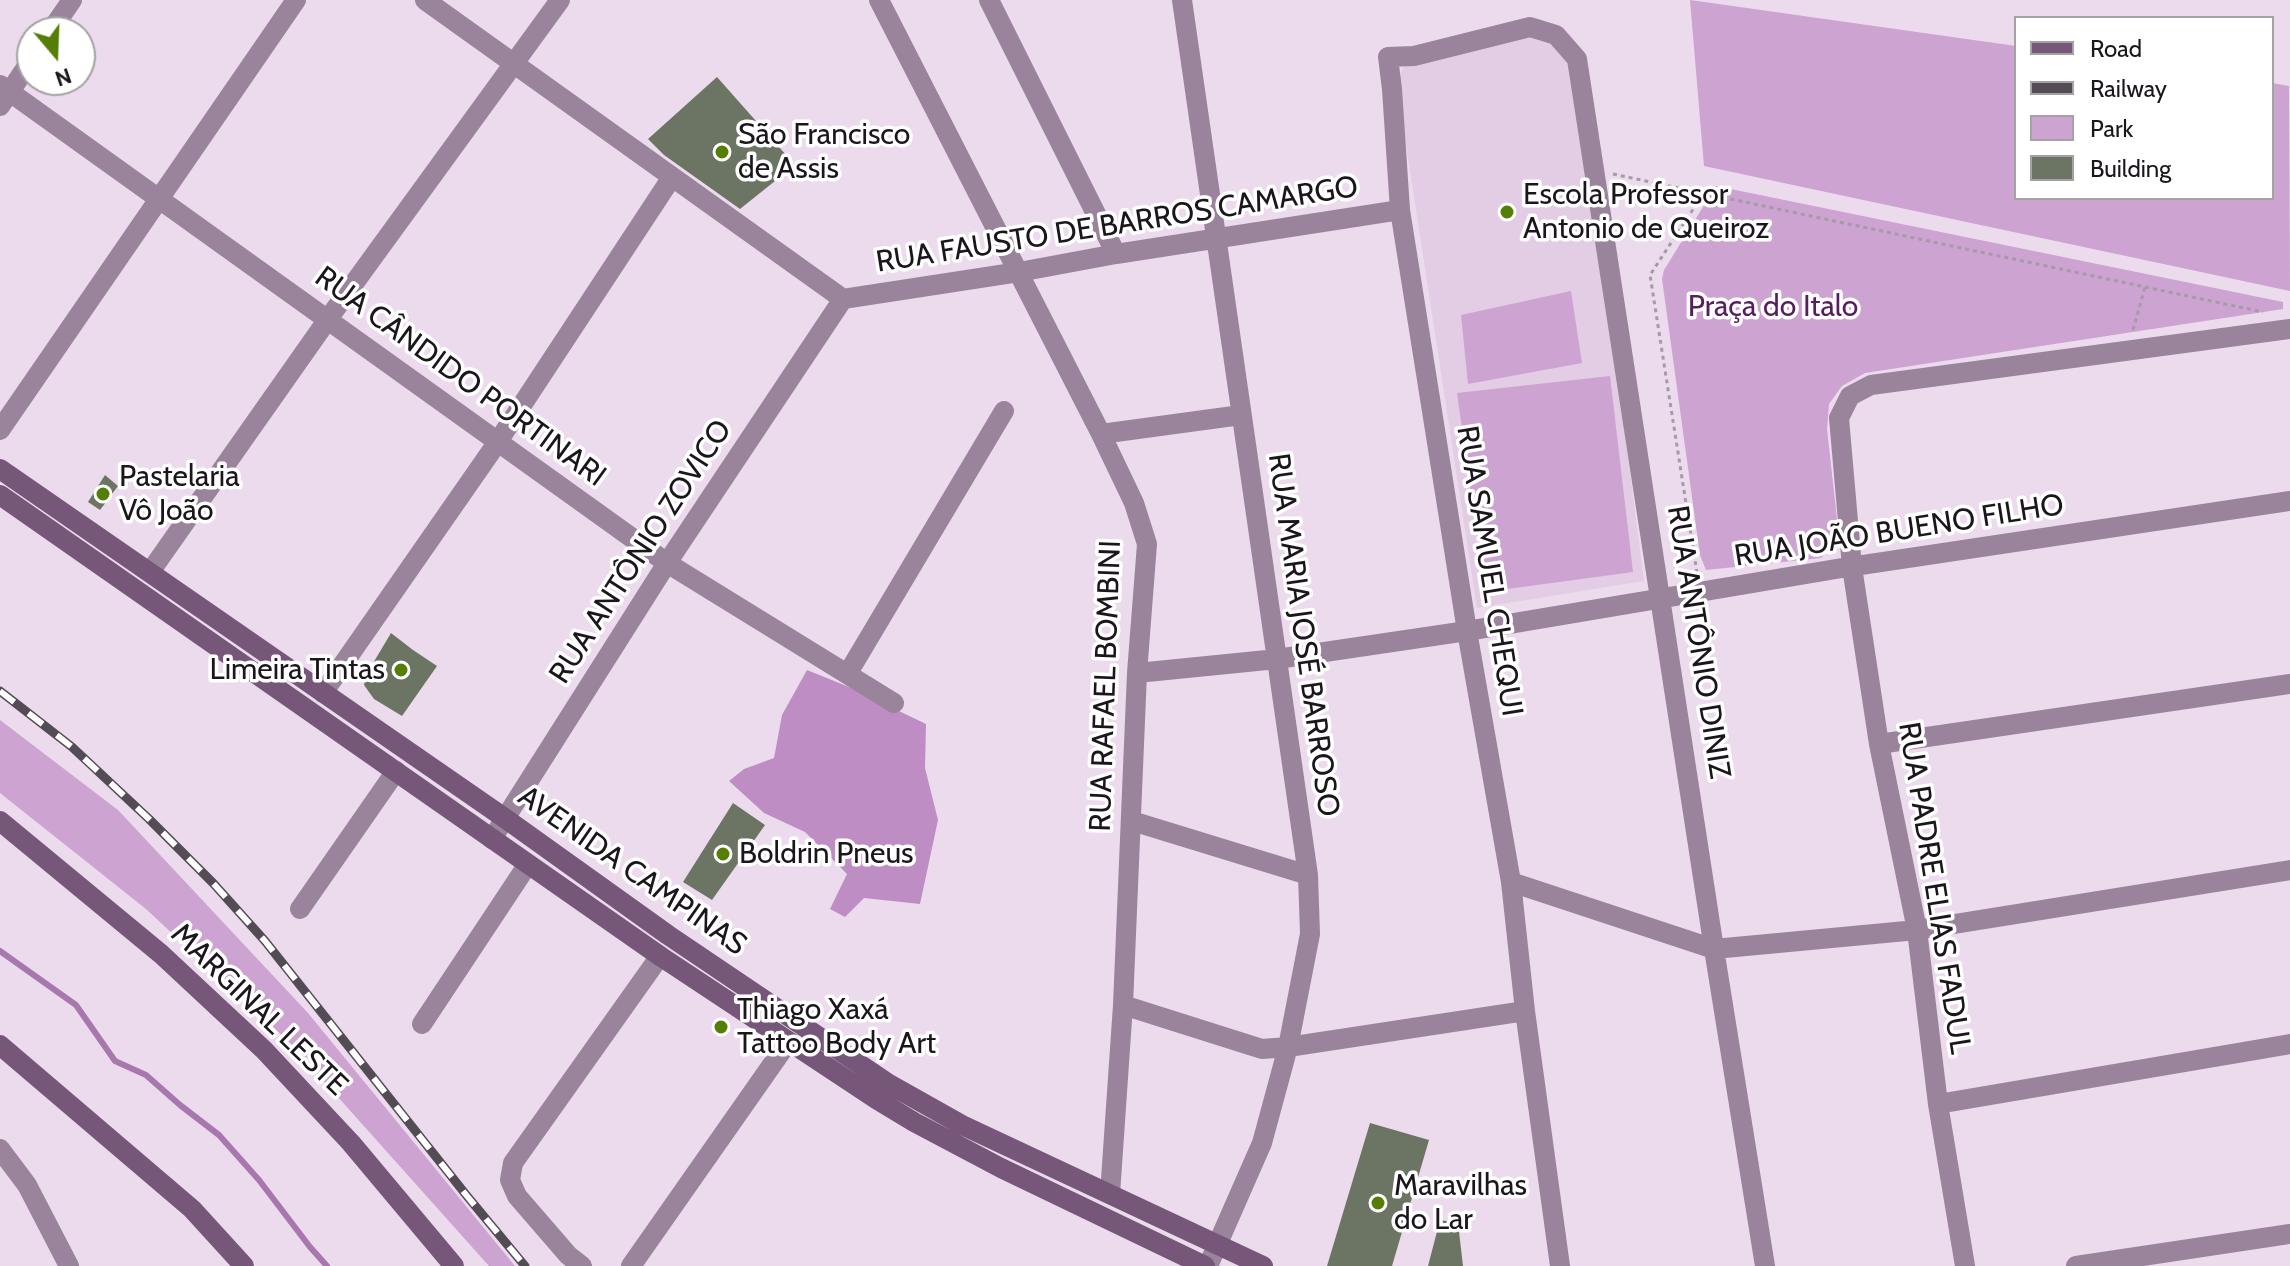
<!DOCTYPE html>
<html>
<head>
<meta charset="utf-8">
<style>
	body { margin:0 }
	#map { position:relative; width:2290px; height:1266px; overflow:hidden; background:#ebdbed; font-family:Cabin,sans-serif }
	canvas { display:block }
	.legend { position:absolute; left:2014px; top:16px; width:260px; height:184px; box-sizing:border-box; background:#fff; border:2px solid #a4a2a4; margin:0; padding:10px 14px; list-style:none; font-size:24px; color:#1b161c }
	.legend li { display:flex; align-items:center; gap:16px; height:40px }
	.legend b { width:40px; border:2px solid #a4a2a4 }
	.north { position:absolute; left:16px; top:16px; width:80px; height:80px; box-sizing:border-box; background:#fff; border:2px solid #a4a2a4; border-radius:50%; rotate:161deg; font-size:22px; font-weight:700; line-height:32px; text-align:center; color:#1b161c }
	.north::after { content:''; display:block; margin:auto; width:28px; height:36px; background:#557f04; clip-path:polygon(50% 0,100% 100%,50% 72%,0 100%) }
</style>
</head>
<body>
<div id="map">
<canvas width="2290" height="1266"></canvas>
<ul class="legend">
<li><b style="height:10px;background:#76577a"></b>Road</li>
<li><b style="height:10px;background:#544c55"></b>Railway</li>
<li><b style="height:22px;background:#cca3d1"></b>Park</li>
<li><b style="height:22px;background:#6c7563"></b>Building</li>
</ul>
<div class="north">N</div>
</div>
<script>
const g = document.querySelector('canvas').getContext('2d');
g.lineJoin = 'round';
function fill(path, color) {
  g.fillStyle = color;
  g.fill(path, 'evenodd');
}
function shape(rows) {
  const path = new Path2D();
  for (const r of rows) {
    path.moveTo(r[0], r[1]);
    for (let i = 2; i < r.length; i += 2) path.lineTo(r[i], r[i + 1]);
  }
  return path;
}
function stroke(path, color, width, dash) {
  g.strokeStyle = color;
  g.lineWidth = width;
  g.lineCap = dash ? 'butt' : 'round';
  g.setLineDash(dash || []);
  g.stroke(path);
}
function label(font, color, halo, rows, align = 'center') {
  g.font = font + ' Cabin,sans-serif';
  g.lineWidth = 7;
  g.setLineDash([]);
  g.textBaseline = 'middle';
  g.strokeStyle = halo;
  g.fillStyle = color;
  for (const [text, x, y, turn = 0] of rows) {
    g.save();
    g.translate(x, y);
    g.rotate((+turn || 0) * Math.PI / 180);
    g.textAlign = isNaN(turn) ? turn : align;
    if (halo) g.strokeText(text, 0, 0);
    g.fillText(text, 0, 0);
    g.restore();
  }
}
const built = shape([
	[1537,29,1577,59,1644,581,1477,608,1397,85,1403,68,1410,61]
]);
const green = shape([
	[1690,0,2016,46,2016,198,2272,198,2272,83,2289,86,2290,291,1704,166],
	[1716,186,2283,302,2283,309,1865,373,1842,386,1829,404,1827,429,1838,528,1835,545,1821,558,1706,570,1700,555,1662,279,1664,270],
	[1571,291,1582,363,1468,384,1461,315],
	[1610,376,1633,572,1485,592,1457,393],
	[0,720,118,810,308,1013,515,1266,489,1266,287,1040,146,909,0,793]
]);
const forest = shape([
	[807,670,849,687,926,724,925,768,938,820,920,904,864,898,845,917,830,909,847,874,805,832,764,813,729,781,744,769,774,758,782,715]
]);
const stream = shape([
	[0,951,76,1005,115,1061,146,1075,180,1105,219,1135,259,1180,310,1247,327,1266]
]);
const building = shape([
	[717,77,795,165,740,209,664,155,648,139],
	[105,475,118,486,100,510,88,502],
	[391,633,413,650,437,666,402,716,374,699,364,685,366,675],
	[733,803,765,825,712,900,683,882],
	[1370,1123,1429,1140,1392,1266,1327,1266],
	[1440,1220,1458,1223,1463,1266,1428,1266]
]);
const path = shape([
	[1613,174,2263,312],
	[2133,330,2145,287],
	[1697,573,1650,275,1703,194]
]);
const minor = shape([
	[425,0,843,299],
	[879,0,1101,434,1134,503,1147,544,1137,673,1123,1005,1110,1194],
	[989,0,1116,254],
	[1182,0,1308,875,1310,934,1288,1047,1262,1143,1208,1266],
	[50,32,72,0],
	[0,85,667,563,894,703],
	[0,106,32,59],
	[843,299,1019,272,1116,254,1400,210],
	[0,430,296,0],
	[1101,434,1241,415],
	[150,572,328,319,560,0],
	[848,673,1004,411],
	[1137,673,1277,659,1467,631,1842,568,2290,501],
	[323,693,497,443,672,177],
	[1879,744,2290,684],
	[1132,821,1308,875],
	[492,839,667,563,843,299],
	[1511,882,1714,949,1917,930,2290,870],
	[300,909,396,771],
	[1123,1005,1262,1049,1288,1047,1525,1011],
	[422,1024,528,864],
	[1938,1104,2290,1044],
	[0,1149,27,1185,69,1266],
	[582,1266,568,1255,517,1196,510,1180,513,1163,660,956],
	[631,1266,788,1042],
	[1560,1266,1525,1011,1511,882,1467,631,1400,210,1392,89,1388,57,1414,56,1530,27,1556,35,1577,59,1714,949,1765,1266],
	[1965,1266,1938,1104,1917,930,1879,744,1852,567,1839,418,1850,396,1871,385,2290,329],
	[2076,1266,2290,1234]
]);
const secondary = shape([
	[0,469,506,819,668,935,889,1084,962,1125,1263,1266],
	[0,495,660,956,876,1099,914,1122,1001,1168,1205,1266],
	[0,821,161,954,264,1050,351,1143,454,1266],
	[0,1045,192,1209,244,1266]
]);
const rail = shape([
	[0,691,72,747,149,819,213,883,265,941,467,1196,525,1266]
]);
const markers = [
	[722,152,8,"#557f04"],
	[1507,212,8,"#557f04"],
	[103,494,8,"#557f04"],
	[401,670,8,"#557f04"],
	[723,854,8,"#557f04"],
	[721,1027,8,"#557f04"],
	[1378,1203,8,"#557f04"]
];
const poiNames = [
	["São Francisco",738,135],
	["de Assis",738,169],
	["Escola Professor",1523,195],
	["Antonio de Queiroz",1523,229],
	["Pastelaria",119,477],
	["Vô João",119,511],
	["Limeira Tintas",385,670,"right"],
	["Boldrin Pneus",739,854],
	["Thiago Xaxá",737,1010],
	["Tattoo Body Art",737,1044],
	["Maravilhas",1394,1186],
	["do Lar",1394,1220]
];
const streetNames = [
	["RUA FAUSTO DE BARROS CAMARGO",1117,225,-9],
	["RUA CÂNDIDO PORTINARI",460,377,36],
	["RUA JOÃO BUENO FILHO",1899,531,-9],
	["RUA ANTÔNIO ZOVICO",641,552,-57],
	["RUA SAMUEL CHEQUI",1489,571,81],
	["RUA MARIA JOSÉ BARROSO",1303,635,82],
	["RUA ANTÔNIO DINIZ",1698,642,81],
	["RUA RAFAEL BOMBINI",1106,686,-88],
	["AVENIDA CAMPINAS",632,871,35],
	["RUA PADRE ELIAS FADUL",1934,888,81],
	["MARGINAL LESTE",259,1010,44]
];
const parkNames = [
	["Praça do Italo",1773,307]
];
fill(built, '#e2cde5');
fill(green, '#cca3d1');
fill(forest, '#be8dc4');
stroke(stream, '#a877ae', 6);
fill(building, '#6c7563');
stroke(path, '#a69aa8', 3, [4, 4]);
stroke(minor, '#99849c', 20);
stroke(secondary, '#76577a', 20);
stroke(rail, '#544c55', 9);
stroke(rail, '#fff', 6, [18]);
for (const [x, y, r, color] of markers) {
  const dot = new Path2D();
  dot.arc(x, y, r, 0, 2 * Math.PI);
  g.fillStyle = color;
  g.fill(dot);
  stroke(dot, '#fff', 3);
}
label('30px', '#1b161c', '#fff', poiNames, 'left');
label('30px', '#1b161c', '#fff', streetNames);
label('30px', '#581c60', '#fff', parkNames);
</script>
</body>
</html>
